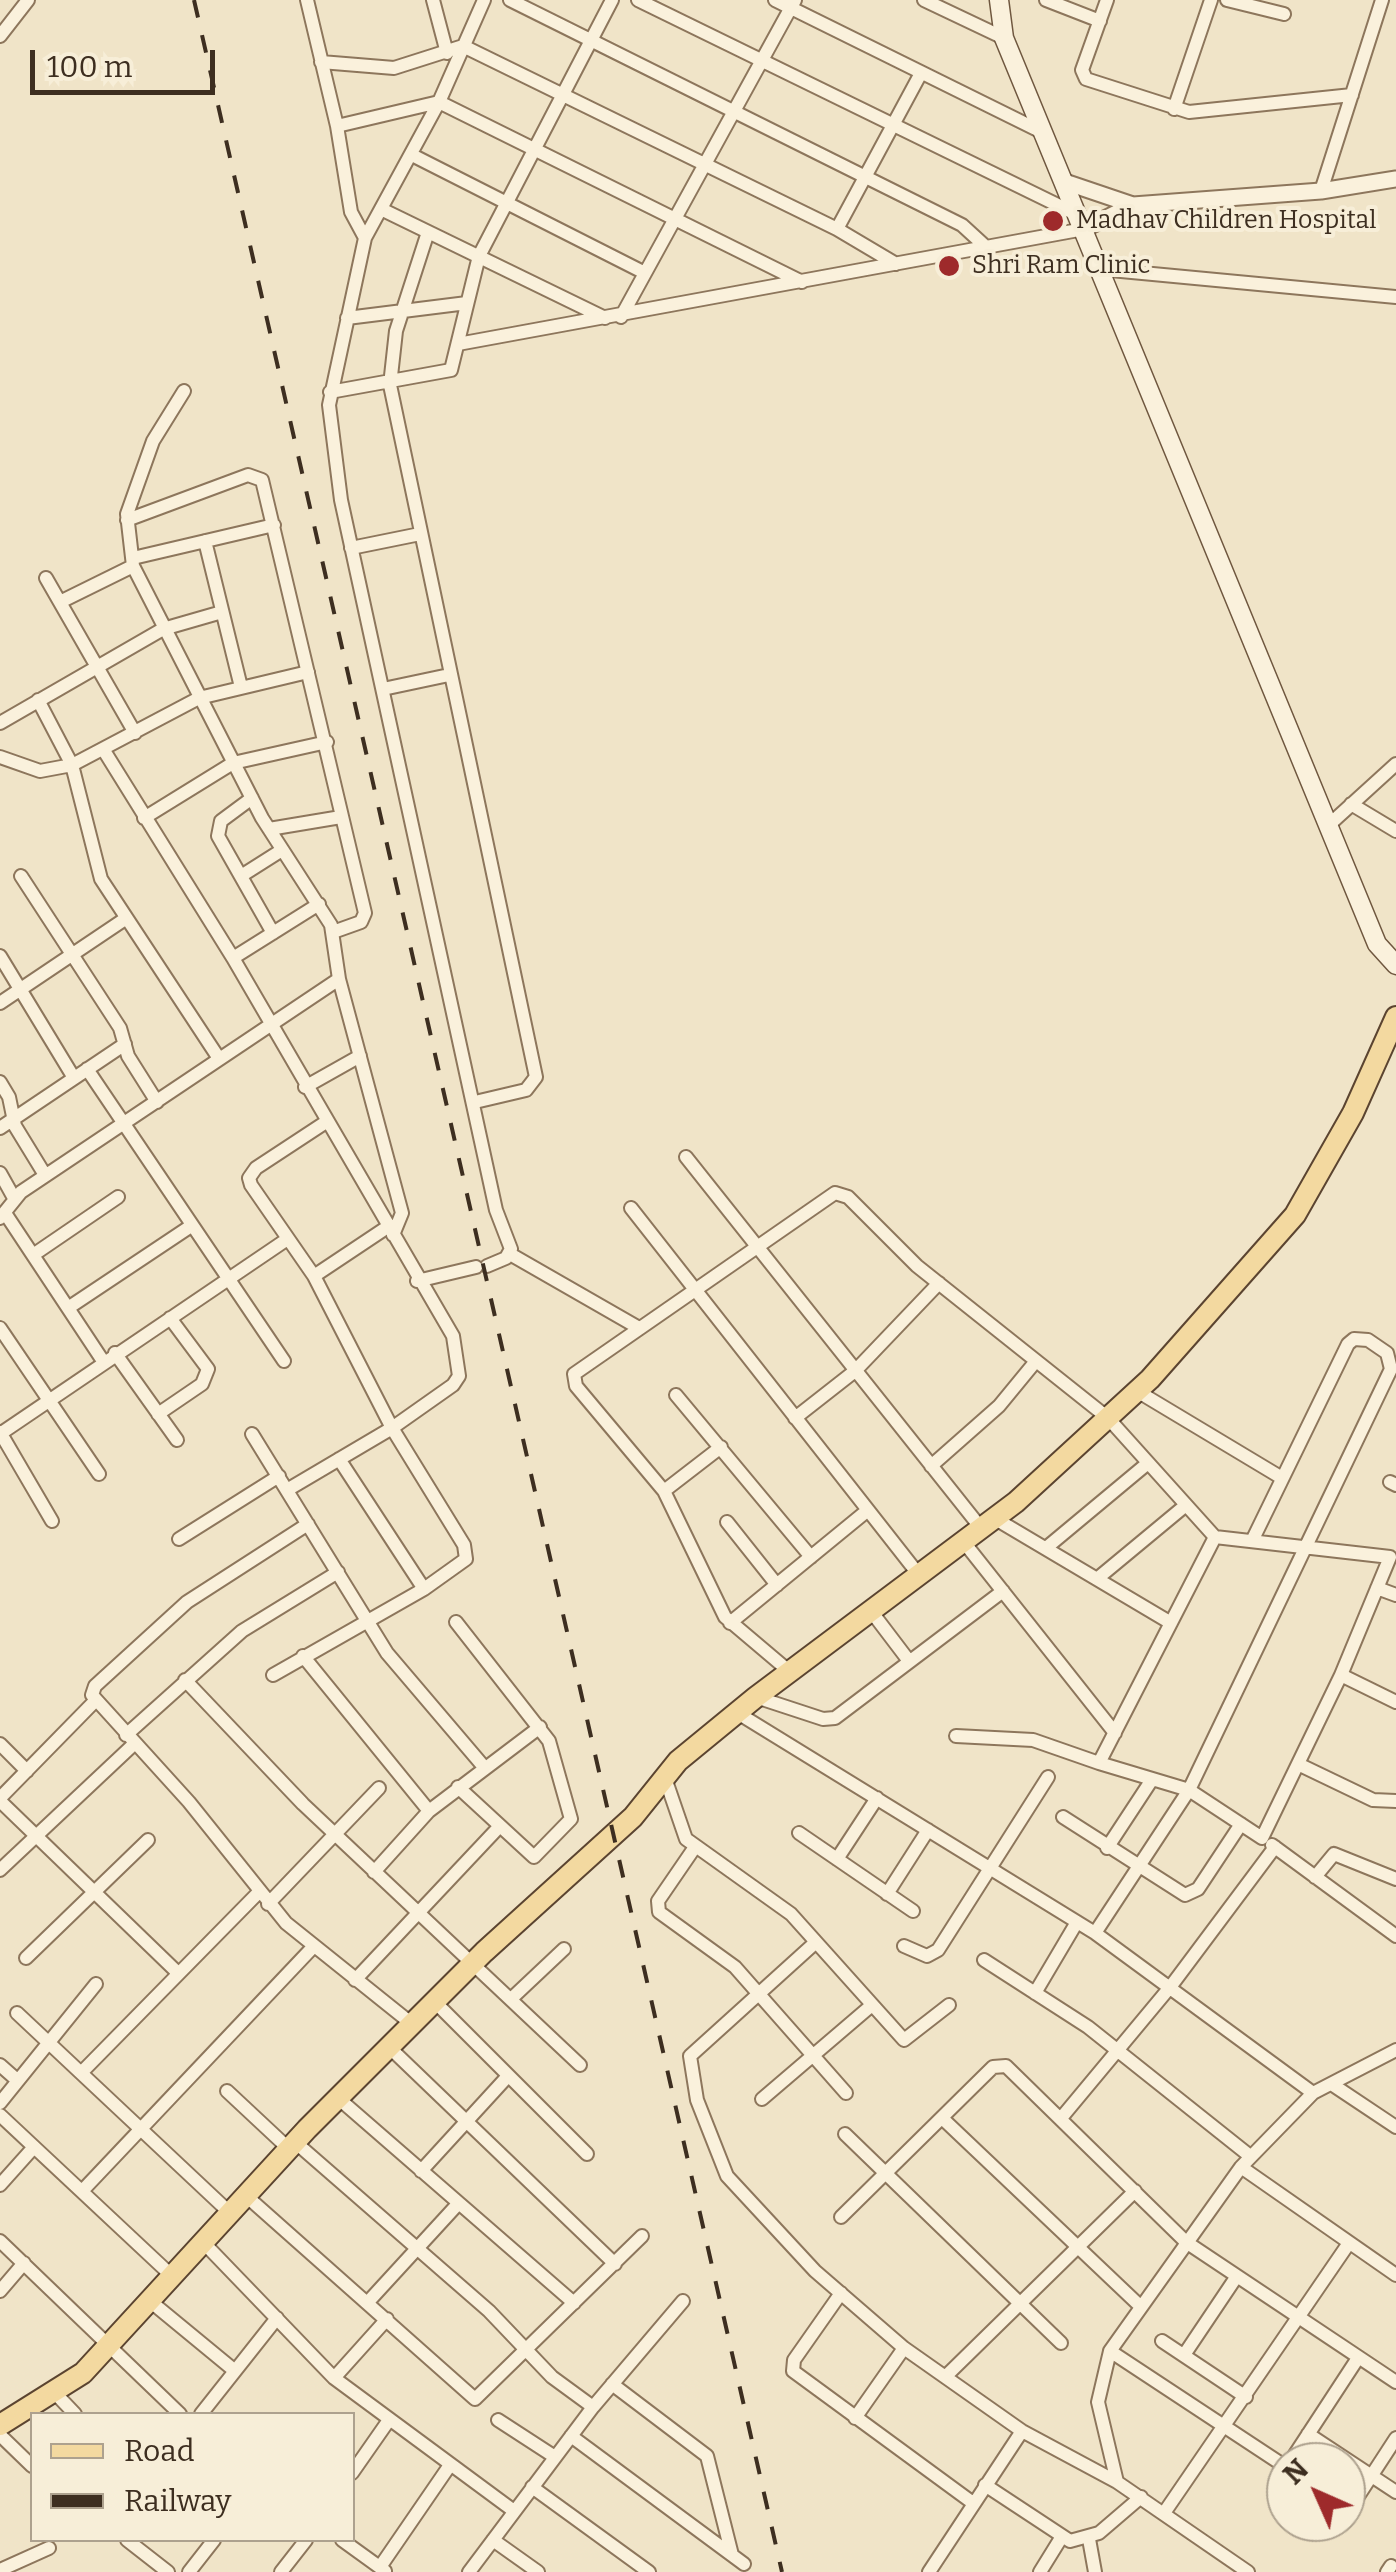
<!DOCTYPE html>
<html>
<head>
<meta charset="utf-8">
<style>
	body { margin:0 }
	#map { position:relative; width:1396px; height:2572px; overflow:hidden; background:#f0e4c8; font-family:Bitter,serif }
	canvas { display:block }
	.legend { position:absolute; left:30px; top:2412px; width:325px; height:130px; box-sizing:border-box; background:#f7eed8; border:2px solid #ada18e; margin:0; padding:12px 18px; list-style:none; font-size:30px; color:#3d2e20 }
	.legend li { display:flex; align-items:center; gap:20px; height:50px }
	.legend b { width:50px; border:2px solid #ada18e }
	.north { position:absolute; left:1266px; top:2442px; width:100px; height:100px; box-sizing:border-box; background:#f7eed8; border:2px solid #ada18e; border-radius:50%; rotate:315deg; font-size:28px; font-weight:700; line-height:40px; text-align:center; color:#3d2e20 }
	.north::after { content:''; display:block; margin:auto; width:35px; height:45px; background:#9e2a2b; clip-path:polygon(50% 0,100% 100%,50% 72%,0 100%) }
	.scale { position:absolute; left:30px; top:50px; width:185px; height:45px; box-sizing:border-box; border:5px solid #3d2e20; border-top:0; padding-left:12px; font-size:30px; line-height:35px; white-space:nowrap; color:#3d2e20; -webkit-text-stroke:8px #f7eed8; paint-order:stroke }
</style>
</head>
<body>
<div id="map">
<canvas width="1396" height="2572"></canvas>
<ul class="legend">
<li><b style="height:12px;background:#f3d9a0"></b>Road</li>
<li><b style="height:12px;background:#3d2e20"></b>Railway</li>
</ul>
<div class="north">N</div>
<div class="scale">100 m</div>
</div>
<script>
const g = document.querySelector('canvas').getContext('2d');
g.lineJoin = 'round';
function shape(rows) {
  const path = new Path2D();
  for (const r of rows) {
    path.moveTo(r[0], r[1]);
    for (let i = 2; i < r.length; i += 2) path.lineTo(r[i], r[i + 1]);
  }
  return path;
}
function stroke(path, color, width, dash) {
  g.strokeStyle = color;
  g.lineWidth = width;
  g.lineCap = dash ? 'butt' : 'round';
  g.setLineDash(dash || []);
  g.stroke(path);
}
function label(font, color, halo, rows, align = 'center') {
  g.font = font + ' Bitter,serif';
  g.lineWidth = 8;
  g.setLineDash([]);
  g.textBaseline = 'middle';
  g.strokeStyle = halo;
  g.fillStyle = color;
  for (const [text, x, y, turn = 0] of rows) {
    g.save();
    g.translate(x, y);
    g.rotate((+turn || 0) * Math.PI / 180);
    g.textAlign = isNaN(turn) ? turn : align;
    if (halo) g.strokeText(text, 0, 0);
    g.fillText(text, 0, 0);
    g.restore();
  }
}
const minor = shape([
	[307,0,337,126,351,212,365,238],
	[433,0,447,53],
	[484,0,439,102,365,238,329,405,341,500,496,1210,511,1249,506,1258,487,1266],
	[510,0,962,225,986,247],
	[638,0,1078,215],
	[775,0,1042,132],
	[924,0,1004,38],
	[1046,0,1100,21],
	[1107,0,1082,70,1086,79,1189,112,1352,95],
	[1227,0,1284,14],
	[0,36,28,0],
	[321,62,394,68,463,46,837,229,896,264],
	[1174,109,1211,0],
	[337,126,439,102,802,282],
	[412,155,645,273],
	[1321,191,1382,0],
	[381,209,605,318],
	[837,229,921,73],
	[428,232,396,331,390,385,536,1077,526,1090,475,1102],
	[1100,269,1396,297],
	[621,317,795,0],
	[347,318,467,303],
	[458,344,1084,229],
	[330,392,451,370,479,256,612,0],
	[127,520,248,475,262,480,365,913,361,922,333,932],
	[205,541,241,687],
	[351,548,420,534],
	[133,558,274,525],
	[46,578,135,733],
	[60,602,133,566],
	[383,689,449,675],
	[38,700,72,765,101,879,218,1057],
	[0,723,163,629,222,612],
	[103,749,233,958,453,1336,459,1376,453,1385,392,1428,287,1490],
	[0,757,40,771,72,765,199,698,308,672],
	[252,798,221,821,218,836,273,933],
	[1351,804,1396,831],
	[144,818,233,763,327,742],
	[1330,824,1396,764],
	[269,829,341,817],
	[21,876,120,1028,128,1056,157,1102],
	[241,876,282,850],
	[0,956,74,1078],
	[233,958,319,904],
	[339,979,402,1213,393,1235],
	[0,1003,125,919],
	[87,1069,284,1361],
	[0,1082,9,1097,15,1126,45,1175],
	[305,1087,360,1056],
	[0,1128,125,1044],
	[686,1157,981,1528],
	[0,1173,14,1198],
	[631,1208,919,1575],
	[5,1213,103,1361],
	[0,1218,21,1192,339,979,331,925,262,818,133,566,127,514,153,441,184,391],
	[510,1254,639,1328],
	[33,1255,118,1197],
	[314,1276,389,1226],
	[417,1281,476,1267],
	[68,1308,191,1226],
	[0,1328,99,1474],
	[115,1353,177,1440],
	[1137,1391,1282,1478],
	[676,1395,811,1557],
	[158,1414,202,1384,208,1369,170,1318],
	[795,1418,855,1371,939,1283],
	[0,1432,52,1521],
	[0,1434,286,1240],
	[252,1434,387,1653,484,1767],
	[339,1459,424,1589],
	[931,1466,999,1406,1036,1361],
	[1390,1482,1396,1485],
	[664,1491,721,1447],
	[994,1518,1171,1623],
	[727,1522,777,1585],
	[308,1524,187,1602,95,1686,92,1695,189,1802,286,1923,412,2024],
	[1215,1537,1390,1557,1341,1675],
	[179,1539,279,1476],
	[963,1541,1115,1733],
	[1046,1548,1148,1463],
	[1098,1578,1186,1505],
	[1377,1588,1396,1595],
	[871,1611,909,1661],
	[456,1622,549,1741,571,1819,534,1857,458,1787],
	[730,1623,868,1510],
	[303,1656,429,1811],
	[790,1672,725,1617,664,1491,576,1386,574,1374,835,1193,848,1197,917,1266,1108,1418,1215,1537,1099,1763,1189,1790,1262,1838,1341,1675,1396,1702],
	[273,1675,424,1589,466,1559,464,1545,392,1428,314,1276,251,1185,249,1178,256,1168,326,1122],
	[185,1680,303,1804,580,2065],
	[756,1697,823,1719,835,1718,1003,1591],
	[736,1712,1095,1933,1313,2093,1396,2050],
	[126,1735,242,1631,338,1572],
	[956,1736,1033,1740,1099,1763],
	[0,1744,27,1771],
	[1298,1764,1373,1800,1396,1801],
	[664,1775,686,1839,791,1914,904,2040,949,2005],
	[0,1798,95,1701],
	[0,1801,178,1973],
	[1063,1817,1185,1895,1198,1889,1241,1824],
	[799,1833,913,1911],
	[1272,1845,1396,1936],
	[695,1847,658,1901,659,1912,735,1967,846,2093],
	[1107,1848,1151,1781],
	[837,1859,877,1798],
	[0,1870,134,1744],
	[374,1872,429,1811,540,1727],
	[1315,1877,1334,1854,1396,1879],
	[887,1894,928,1830],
	[268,1904,379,1788],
	[1095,1933,1189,1790,1391,1369,1387,1353,1368,1340,1354,1339,1348,1344,1252,1541],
	[816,1942,690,2056,697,2100,727,2176,815,2271,904,2348,1022,2431,1117,2482,1248,2572],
	[904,1946,927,1956,938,1950,1048,1777],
	[26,1958,148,1840],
	[984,1960,1088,2027,1250,2156],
	[355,1980,499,1827],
	[1035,1993,1077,1922],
	[512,1998,564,1949],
	[435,2002,587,2154],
	[17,2013,228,2211],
	[389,2047,615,2264],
	[0,2065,17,2080],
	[81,2073,259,1892],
	[1333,2085,1396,2127],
	[227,2091,288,2148],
	[338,2098,574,2303],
	[762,2099,872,2005],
	[0,2103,96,1984],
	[0,2115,172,2276],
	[1062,2117,1171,1986,1275,1847],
	[942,2118,1139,2305],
	[845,2134,1061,2343],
	[295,2142,489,2311,552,2377,593,2407],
	[1241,2167,1396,2275],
	[421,2171,508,2076],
	[0,2185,34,2147],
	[82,2191,313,1947],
	[244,2194,475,2399,642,2236],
	[841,2217,993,2067,1006,2066,1186,2242,1396,2382],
	[0,2241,180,2414],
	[202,2241,334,2378,514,2511],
	[0,2291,24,2263],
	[841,2293,794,2360,793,2371,973,2503],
	[150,2301,235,2371],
	[368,2302,457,2205],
	[1162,2341,1246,2397],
	[1110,2351,1286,2467],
	[1184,2355,1237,2276],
	[946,2376,1135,2191],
	[334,2378,387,2319],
	[612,2384,707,2456,732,2555],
	[55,2393,75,2414],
	[201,2414,277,2318],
	[855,2418,904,2348],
	[498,2420,555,2457],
	[1308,2434,1396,2492],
	[0,2435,32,2466],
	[571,2436,744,2564],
	[1290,2462,1358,2358],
	[352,2473,389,2420],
	[1117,2482,1098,2402,1110,2351,1241,2167,1313,2093],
	[985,2485,1070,2541,1099,2533,1141,2497],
	[532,2487,649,2572],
	[1346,2505,1355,2501,1396,2438],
	[1164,2513,1349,2243],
	[1089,2539,1095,2572],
	[127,2540,168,2572],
	[342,2540,385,2571],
	[493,2540,538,2572],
	[380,2567,450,2465],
	[0,2570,49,2548],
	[189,2572,214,2540],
	[281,2572,306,2540],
	[469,2572,593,2407,683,2301],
	[929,2572,1022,2431],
	[1040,2572,1061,2538],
	[1387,2572,1391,2566]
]);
const tertiary = shape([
	[1065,182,1133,205],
	[1084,229,1133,205,1321,191,1396,179]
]);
const secondary = shape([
	[999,0,1004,38,1377,944,1396,965]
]);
const primary = shape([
	[0,2425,83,2373,307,2129,484,1952,633,1817,678,1761,756,1697,1016,1502,1150,1379,1295,1215,1353,1113,1396,1017]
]);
const rail = shape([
	[194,0,782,2572]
]);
const markers = [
	[1053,221,12,"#9e2a2b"],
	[949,266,12,"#9e2a2b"]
];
const poiNames = [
	["Madhav Children Hospital",1076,221],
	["Shri Ram Clinic",972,266]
];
stroke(minor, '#8d765c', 16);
stroke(tertiary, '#8d765c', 19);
stroke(secondary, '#6f573f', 21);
stroke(primary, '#5b4430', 24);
stroke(minor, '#faf1dc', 12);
stroke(tertiary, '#faf1dc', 15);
stroke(secondary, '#faf1dc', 18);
stroke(primary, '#f3d9a0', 20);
stroke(rail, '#3d2e20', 4, [18, 18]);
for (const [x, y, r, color] of markers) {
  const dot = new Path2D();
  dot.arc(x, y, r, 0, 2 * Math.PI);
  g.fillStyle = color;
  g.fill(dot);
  stroke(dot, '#f7eed8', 4);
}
label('25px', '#3d2e20', '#f7eed8', poiNames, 'left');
</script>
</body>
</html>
